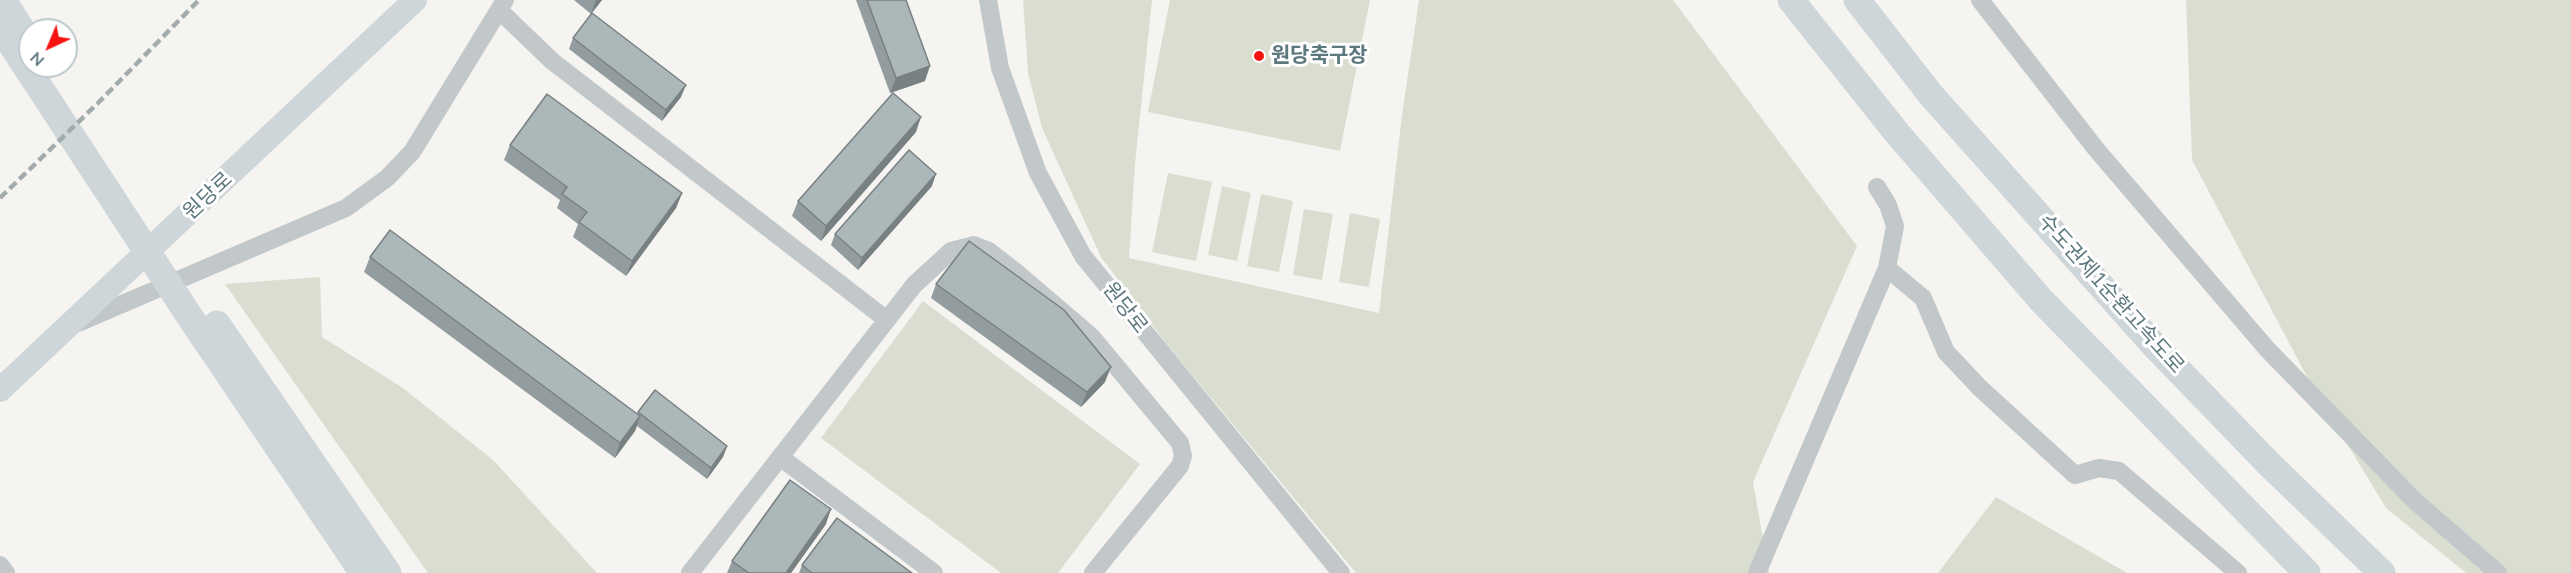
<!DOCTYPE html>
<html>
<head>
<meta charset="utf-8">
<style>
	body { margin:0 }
	#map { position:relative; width:2571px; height:573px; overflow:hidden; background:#f5f4f1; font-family:Mulish,sans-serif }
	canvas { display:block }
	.north { position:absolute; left:18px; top:18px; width:60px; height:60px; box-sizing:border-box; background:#fff; border:2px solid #bec9cc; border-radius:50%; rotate:224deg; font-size:16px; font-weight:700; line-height:24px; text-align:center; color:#5d787f }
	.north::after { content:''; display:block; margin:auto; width:21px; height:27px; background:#f51311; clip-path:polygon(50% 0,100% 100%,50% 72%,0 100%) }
</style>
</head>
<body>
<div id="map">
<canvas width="2571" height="573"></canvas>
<div class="north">N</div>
</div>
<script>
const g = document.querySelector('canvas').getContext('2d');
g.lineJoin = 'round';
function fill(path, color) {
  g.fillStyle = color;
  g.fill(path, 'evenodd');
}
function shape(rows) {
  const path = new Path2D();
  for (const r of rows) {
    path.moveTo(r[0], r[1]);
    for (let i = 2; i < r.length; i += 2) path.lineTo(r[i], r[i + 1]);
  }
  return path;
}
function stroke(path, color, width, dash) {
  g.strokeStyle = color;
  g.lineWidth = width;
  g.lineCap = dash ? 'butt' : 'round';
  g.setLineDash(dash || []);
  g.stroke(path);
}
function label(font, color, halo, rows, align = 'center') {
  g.font = font + ' Mulish,"Noto Sans KR",sans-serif';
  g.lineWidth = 6;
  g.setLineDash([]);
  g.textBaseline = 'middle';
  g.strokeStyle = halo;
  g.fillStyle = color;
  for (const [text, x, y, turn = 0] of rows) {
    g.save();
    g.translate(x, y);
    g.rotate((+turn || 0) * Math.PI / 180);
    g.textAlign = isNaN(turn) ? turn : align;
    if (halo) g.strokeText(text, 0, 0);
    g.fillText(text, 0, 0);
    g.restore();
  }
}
const green = shape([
	[1023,0,1152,0,1135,164,1129,258,1379,313,1402,115,1419,0,1673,0,1857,246,1753,482,1769,573,1356,573,1168,346,1101,257,1042,128,1028,73],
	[1170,0,1370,0,1340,151,1148,112],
	[2186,0,2571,0,2571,573,2466,573,2386,508,2313,388,2192,160],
	[1168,173,1212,182,1196,261,1152,252],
	[1222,186,1251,193,1237,261,1208,255],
	[1261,194,1293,201,1279,272,1247,266],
	[1304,209,1333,214,1322,280,1293,275],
	[1350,213,1380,219,1369,287,1339,282],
	[320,277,322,337,403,388,493,460,597,573,428,573,225,284],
	[923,301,1140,464,1058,573,1001,573,821,438],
	[1996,497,2127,573,1938,573]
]);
const minor = shape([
	[988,0,1000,68,1038,173,1083,256,1341,573],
	[1980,0,2096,149,2267,349,2415,501,2498,573],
	[499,10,552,61,887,320],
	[1887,268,1923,298,1946,352,1980,388,2075,475,2099,468,2119,471,2238,573],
	[78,323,346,208,387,178,412,152,505,0],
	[780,457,934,573],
	[0,565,6,573],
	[690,573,914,285,951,251,974,245,989,251,1016,272,1091,336,1180,443,1183,456,1180,466,1093,573],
	[1757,573,1887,268,1895,226,1888,205,1877,187]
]);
const major = shape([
	[0,390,415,0]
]);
const highway = shape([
	[3,0,28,40],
	[1791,0,1897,133,2041,300,2307,573],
	[1857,0,1931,95,2153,344,2269,464,2382,573],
	[0,27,194,323,363,573],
	[217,324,388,573]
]);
const rail = shape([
	[0,198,98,103,199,0]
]);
const wall = shape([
	[574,0,602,0,591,14],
	[856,0,906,0,925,81,890,93],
	[573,38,681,97,662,121,569,49],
	[916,132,821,241,792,216,798,201],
	[510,145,682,193,676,208,626,276,573,237,578,224,557,208,560,200,504,160],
	[932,186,858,270,831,245,835,234],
	[370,257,637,414,638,412,727,446,723,457,707,479,637,426,635,431,615,458,364,272],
	[936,284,1105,382,1081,407,931,298],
	[826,524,791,573,727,573,732,561],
	[802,565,912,573,799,573]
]);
const shadedWall = shape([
	[596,0,602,0,591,14],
	[930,66,925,81,890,93,896,78],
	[686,85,681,97,662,121,666,110],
	[921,117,916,132,821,241,826,226],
	[936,174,932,186,858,270,862,258],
	[682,193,676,208,626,276,632,261],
	[1111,367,1105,382,1081,407,1087,392],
	[640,416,635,431,615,458,620,443],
	[727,446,723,457,707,479,711,468],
	[831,509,826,524,791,573,786,573]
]);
const building = shape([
	[867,0,906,0,930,66,896,78,867,0],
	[592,13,686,85,666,110,573,38,592,13],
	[893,93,921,117,826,226,798,201,893,93],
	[547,94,682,193,632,261,579,222,587,212,562,194,567,187,510,145,547,94],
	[909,150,936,174,862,258,835,234,909,150],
	[390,230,640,416,620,443,370,257,390,230],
	[969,241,1064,310,1111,367,1087,392,936,284,969,241],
	[655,390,727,446,711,468,638,412,655,390],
	[790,480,831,509,786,573,749,573,732,561,790,480],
	[837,518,912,573,812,573,802,565,837,518]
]);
const markers = [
	[1259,56,6,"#f51311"]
];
const poiNames = [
	["원당축구장",1271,56]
];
const streetNames = [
	["원당로",208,196,-43],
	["수도권제1순환고속도로",2111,294,48],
	["원당로",1125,308,52]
];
fill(green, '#d9ded1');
stroke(minor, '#c2c8ca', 18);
stroke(major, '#ced6d9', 24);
stroke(highway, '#ced6d9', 27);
stroke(rail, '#a2acaf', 4.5, [9, 4.5]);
fill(wall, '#939d9f');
fill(shadedWall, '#788082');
fill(building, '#abb7b9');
stroke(building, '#788082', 1.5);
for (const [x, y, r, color] of markers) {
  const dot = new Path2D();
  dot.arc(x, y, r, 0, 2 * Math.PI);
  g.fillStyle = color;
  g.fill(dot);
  stroke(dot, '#fff', 2);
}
label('bold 21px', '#5d787f', '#fff', poiNames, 'left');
label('21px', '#5d787f', '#fff', streetNames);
</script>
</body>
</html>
